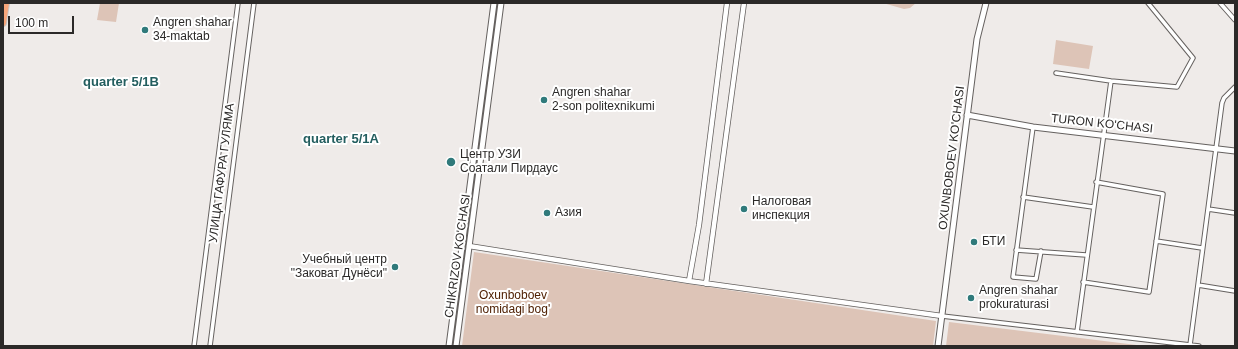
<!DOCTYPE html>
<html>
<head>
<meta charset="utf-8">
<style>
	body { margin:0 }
	#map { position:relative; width:1238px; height:349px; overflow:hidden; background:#efebe9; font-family:Arial,sans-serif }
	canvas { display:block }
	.frame { position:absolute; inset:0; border:4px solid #2b2928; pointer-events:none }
	.scale { position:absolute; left:8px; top:16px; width:66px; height:18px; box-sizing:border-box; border:2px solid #2b2928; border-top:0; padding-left:5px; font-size:12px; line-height:14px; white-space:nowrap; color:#2b2928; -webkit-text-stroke:3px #fff; paint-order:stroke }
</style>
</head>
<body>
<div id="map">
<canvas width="1238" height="349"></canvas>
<div class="frame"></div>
<div class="scale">100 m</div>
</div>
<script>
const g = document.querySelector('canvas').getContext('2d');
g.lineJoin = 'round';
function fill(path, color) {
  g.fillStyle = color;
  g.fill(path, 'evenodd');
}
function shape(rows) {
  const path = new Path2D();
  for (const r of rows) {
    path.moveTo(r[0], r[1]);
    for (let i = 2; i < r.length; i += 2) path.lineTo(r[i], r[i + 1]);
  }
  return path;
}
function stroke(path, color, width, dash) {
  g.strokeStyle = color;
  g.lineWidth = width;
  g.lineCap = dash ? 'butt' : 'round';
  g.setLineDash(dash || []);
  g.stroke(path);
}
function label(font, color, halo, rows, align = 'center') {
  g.font = font + ' Arial,sans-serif';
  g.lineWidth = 4;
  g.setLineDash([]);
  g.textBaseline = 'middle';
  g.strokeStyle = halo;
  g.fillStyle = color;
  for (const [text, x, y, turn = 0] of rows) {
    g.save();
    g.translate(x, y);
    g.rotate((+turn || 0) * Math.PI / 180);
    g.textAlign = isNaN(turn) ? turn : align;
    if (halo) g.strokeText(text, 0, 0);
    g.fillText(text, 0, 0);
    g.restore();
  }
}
const green = shape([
	[100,3,119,3,116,22,97,20],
	[883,3,916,3,910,8,904,9],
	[1056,40,1093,46,1089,69,1053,64],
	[474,252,936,321,933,346,462,346],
	[949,322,1145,346,946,346]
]);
const minor = shape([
	[1220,3,1235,20],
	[1056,73,1111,81,1177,87,1193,58,1148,3],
	[1033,127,1013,277,1036,279,1041,251],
	[1023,197,1093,207],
	[1208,209,1235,213],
	[1156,241,1202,248],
	[1016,250,1086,255],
	[1083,282,1149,292,1163,194,1096,182],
	[1198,285,1235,291],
	[942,316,1199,346],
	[1077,332,1111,81],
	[1190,345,1222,103,1224,98,1235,87],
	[194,346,238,3],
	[210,346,254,3]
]);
const tertiary = shape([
	[469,246,689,281,942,316],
	[689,281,699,225,727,3],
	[706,284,744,3]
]);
const secondary = shape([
	[967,115,1033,127,1235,151],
	[449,346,494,3],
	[456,346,501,3],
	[938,346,977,39,986,3]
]);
const trunk = shape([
	[3,23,6,3]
]);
const markers = [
	[145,30,4,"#307a7b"],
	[544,100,4,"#307a7b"],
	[451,162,5,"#307a7b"],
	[744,209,4,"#307a7b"],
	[547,213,4,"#307a7b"],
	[974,242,4,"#307a7b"],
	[395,267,4,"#307a7b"],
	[971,298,4,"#307a7b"]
];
const poiNames = [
	["Angren shahar",153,23],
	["34-maktab",153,37],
	["Angren shahar",552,93],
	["2-son politexnikumi",552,107],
	["Центр УЗИ",460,155],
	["Соатали Пирдаус",460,169],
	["Налоговая",752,202],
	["инспекция",752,216],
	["Азия",555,213],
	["БТИ",982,242],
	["Учебный центр",387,260,"right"],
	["\"Заковат Дунёси\"",387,274,"right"],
	["Angren shahar",979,291],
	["prokuraturasi",979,305]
];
const streetNames = [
	["TURON KO'CHASI",1102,124,6],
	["OXUNBOBOEV KO'CHASI",952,158,-83],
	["УЛИЦА ГАФУРА ГУЛЯМА",222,173,-83],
	["CHIKRIZOV KO'CHASI",458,256,-82]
];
const parkNames = [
	["Oxunboboev",513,296],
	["nomidagi bog'",513,310]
];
const neighbourhoodNames = [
	["quarter 5/1B",121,82],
	["quarter 5/1A",341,139]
];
fill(green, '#ddc4b7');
stroke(minor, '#65615f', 5.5);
stroke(tertiary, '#65615f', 6);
stroke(secondary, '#65615f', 7);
stroke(trunk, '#c8c7c7', 8);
stroke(minor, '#fff', 3.5);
stroke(tertiary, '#fff', 4.5);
stroke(secondary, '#fff', 5);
stroke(trunk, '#f8a67a', 6);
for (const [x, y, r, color] of markers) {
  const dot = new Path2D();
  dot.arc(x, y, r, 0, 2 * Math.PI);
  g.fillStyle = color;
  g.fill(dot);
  stroke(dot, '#fff', 1.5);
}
label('12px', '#2b2928', '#fff', poiNames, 'left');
label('12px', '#2b2928', '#fff', streetNames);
label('12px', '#502104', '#fff', parkNames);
label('bold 13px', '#235e5f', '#fff', neighbourhoodNames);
</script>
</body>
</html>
